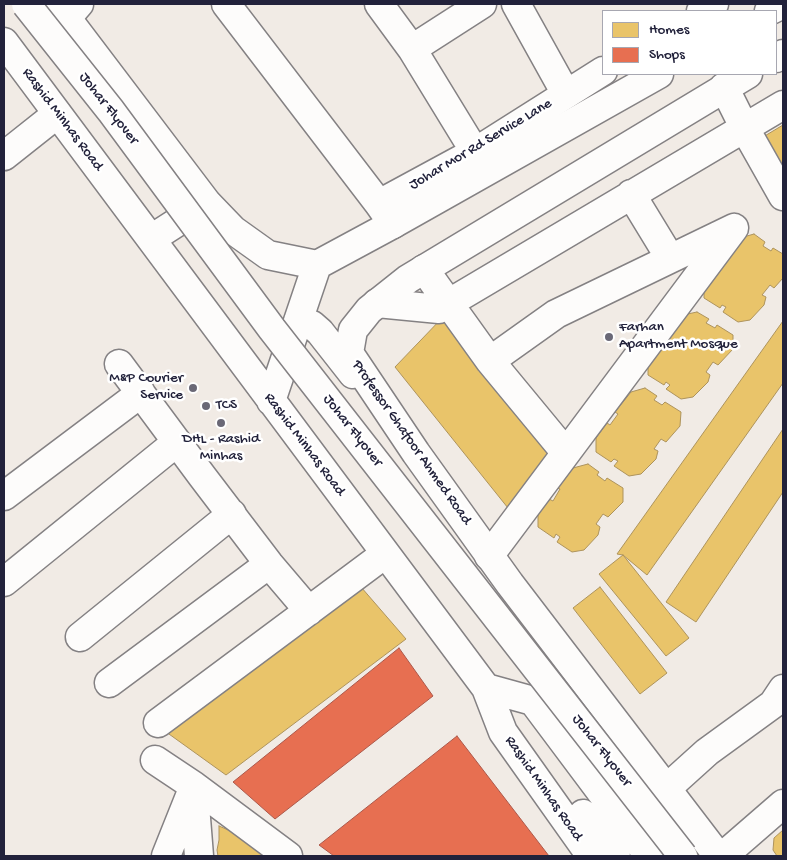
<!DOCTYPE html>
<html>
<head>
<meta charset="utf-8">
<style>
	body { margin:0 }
	#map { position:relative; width:787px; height:860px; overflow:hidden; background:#f1ebe5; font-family:"Gochi Hand",sans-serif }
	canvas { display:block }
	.frame { position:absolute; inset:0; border:5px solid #22223b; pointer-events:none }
	.legend { position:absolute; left:602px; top:10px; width:175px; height:65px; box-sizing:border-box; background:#fff; border:1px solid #a7a7b1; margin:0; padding:6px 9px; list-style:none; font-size:15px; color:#22223b }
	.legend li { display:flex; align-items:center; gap:10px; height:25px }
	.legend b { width:25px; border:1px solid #a7a7b1 }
</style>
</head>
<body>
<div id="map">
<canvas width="787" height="860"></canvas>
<div class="frame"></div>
<ul class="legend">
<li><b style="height:14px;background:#e9c46a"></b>Homes</li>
<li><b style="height:14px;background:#e76f51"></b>Shops</li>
</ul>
</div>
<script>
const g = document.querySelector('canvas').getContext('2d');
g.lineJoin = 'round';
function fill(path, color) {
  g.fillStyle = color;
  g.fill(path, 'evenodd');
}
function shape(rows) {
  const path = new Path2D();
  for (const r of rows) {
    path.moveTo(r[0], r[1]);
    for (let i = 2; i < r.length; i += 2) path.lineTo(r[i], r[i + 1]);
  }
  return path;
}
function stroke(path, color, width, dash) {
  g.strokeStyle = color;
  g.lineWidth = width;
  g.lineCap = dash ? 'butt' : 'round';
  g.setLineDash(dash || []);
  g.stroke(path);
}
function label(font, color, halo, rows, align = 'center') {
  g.font = font + ' "Gochi Hand",sans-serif';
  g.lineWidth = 5;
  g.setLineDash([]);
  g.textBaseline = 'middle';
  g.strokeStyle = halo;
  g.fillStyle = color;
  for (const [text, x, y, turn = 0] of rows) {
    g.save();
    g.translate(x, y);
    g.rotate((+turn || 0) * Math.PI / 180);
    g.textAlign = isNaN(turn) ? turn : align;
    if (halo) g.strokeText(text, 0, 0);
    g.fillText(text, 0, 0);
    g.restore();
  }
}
const homes = shape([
	[783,125,783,173,763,137,783,125],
	[754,234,765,242,763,246,771,251,773,248,783,254,783,278,774,288,770,285,762,295,766,297,764,305,750,320,738,322,723,312,726,307,722,305,720,308,704,298,704,284,740,238,754,234],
	[697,312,709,319,706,323,715,328,717,325,733,335,733,349,718,365,713,362,706,372,710,375,708,382,693,397,681,399,666,389,670,385,666,382,664,385,648,375,648,361,659,346,663,348,670,337,667,335,683,315,697,312],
	[444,316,558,453,512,513,395,367,444,316],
	[783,321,783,383,647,575,623,555,617,554,783,321],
	[645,388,657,396,654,400,662,405,665,402,681,412,680,426,666,442,661,439,654,449,658,451,656,459,641,474,629,476,614,466,618,461,614,459,611,462,596,452,596,438,607,423,610,425,618,414,615,412,631,392,645,388],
	[783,429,783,492,696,622,666,602,783,429],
	[588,464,599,472,597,475,605,481,607,478,623,488,623,502,608,517,603,514,596,524,600,527,598,535,584,550,572,552,557,542,560,537,556,534,554,538,538,527,538,514,549,499,553,501,560,489,557,488,573,468,588,464],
	[623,555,689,638,666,656,599,574,623,555],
	[361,587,406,639,226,775,162,729,361,587],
	[600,587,667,673,640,694,573,608,600,587],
	[219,826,242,836,270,856,218,856,217,850,219,840,219,826],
	[783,830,783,856,777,856,773,850,774,838,783,830]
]);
const shops = shape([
	[399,648,433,696,275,819,233,782,399,648],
	[457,736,549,856,334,856,319,845,457,736]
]);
const minor = shape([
	[226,4,379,204],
	[379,4,412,49,475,152],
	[516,4,566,94],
	[701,11,714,4],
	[67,18,79,4],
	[412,49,482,4],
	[724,87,744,127,783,196],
	[4,156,57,114],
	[631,194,670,258],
	[393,224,379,204,475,152,603,71],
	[424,269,490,361],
	[377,303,439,309,783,105],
	[119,364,202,476,269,564,309,611],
	[4,496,141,393],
	[489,556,566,453,734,228,556,314,490,361,566,453],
	[4,582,177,442],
	[80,637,232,514],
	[109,683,269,564],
	[158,723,385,554],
	[155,760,194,786,288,856],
	[666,789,707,752,773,704,783,689],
	[194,793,199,856],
	[166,856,194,786],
	[723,856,783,804]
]);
const major = shape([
	[56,4,207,203,233,230,268,255,317,265],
	[769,11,783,4],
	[4,42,486,688,503,732,591,856],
	[776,58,783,54],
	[151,239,207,203],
	[298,321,312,325,320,332,353,374],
	[271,401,317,265,393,224,659,74],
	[486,688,533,701,649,856],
	[583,814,616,856],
	[718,856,510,584,416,453,349,353,353,330,369,310,408,279,748,74]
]);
const majorBridge = shape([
	[26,4,111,111,272,329,683,856]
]);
const markers = [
	[609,337,5,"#6a6876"],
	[193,388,5,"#6a6876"],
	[206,406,5,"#6a6876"],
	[221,423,5,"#6a6876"]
];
const streetNames = [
	["Johar Flyover",108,109,52],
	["Rashid Minhas Road",62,120,53],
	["Johar Mor Rd Service Lane",481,145,-31],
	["Johar Flyover",352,431,52],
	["Professor Ghafoor Ahmed Road",411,443,55],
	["Rashid Minhas Road",304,445,53],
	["Johar Flyover",601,751,52],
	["Rashid Minhas Road",543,789,55]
];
const poiNames = [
	["Farhan",619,328],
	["Apartment Mosque",619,345],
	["M&P Courier",183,379,"right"],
	["Service",183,396,"right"],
	["TCS",216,406],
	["DHL - Rashid",221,440,"center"],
	["Minhas",221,457,"center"]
];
fill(homes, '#e9c46a');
stroke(homes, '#ad935c', 1);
fill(shops, '#e76f51');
stroke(shops, '#ac584a', 1);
stroke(minor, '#848183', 31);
stroke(major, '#848183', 31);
stroke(minor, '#fdfcfb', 28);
stroke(major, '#fdfcfb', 28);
stroke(majorBridge, '#848183', 31, []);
stroke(majorBridge, '#fdfcfb', 28);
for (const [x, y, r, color] of markers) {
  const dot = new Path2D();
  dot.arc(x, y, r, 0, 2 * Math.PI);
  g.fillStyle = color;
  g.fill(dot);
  stroke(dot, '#fff', 2);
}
label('15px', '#22223b', '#fff', streetNames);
label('15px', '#22223b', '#fff', poiNames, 'left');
</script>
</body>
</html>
